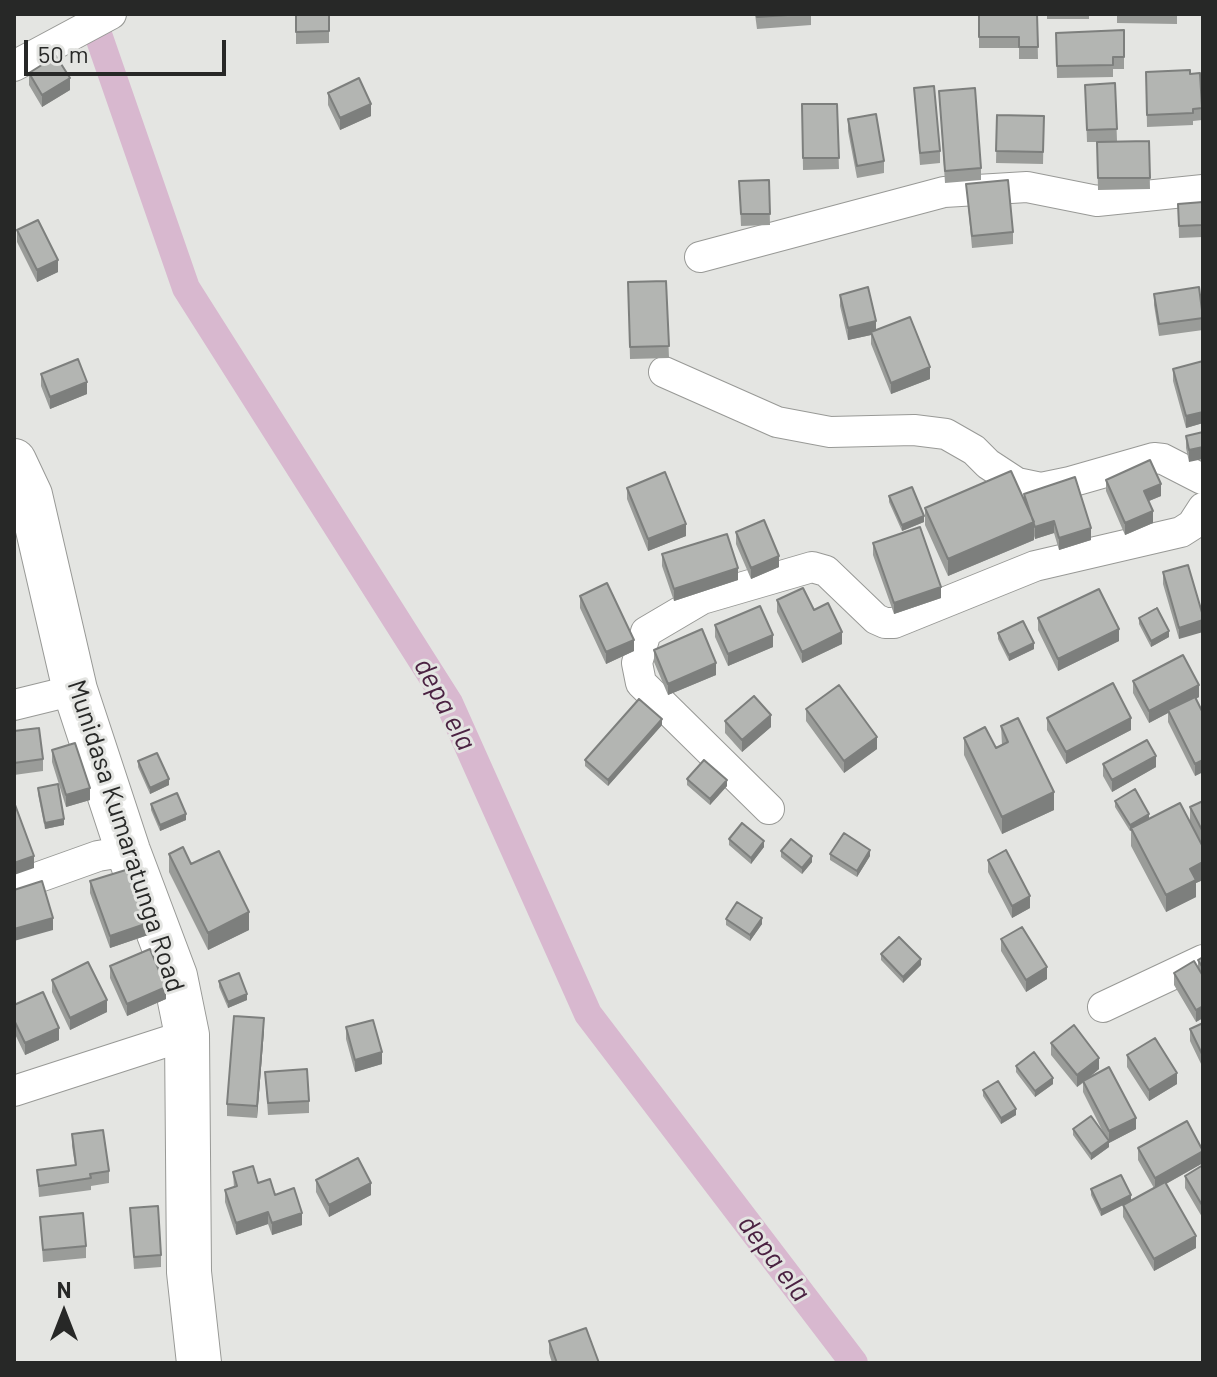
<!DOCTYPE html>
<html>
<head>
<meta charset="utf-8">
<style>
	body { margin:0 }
	#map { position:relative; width:1217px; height:1377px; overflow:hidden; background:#e4e5e2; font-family:Barlow,sans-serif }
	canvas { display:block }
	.frame { position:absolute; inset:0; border:16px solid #272827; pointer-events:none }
	.north { position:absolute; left:24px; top:1273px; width:80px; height:80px; -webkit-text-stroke:6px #e4e5e2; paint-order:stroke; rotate:0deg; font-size:22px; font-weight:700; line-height:32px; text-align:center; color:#272827 }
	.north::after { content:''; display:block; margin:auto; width:28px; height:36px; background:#272827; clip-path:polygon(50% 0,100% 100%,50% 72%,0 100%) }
	.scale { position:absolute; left:24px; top:40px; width:202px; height:36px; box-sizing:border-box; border:4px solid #272827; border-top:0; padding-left:10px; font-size:24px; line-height:28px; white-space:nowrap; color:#272827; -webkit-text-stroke:6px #e4e5e2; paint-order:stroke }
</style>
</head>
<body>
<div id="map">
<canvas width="1217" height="1377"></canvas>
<div class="frame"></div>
<div class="north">N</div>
<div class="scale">50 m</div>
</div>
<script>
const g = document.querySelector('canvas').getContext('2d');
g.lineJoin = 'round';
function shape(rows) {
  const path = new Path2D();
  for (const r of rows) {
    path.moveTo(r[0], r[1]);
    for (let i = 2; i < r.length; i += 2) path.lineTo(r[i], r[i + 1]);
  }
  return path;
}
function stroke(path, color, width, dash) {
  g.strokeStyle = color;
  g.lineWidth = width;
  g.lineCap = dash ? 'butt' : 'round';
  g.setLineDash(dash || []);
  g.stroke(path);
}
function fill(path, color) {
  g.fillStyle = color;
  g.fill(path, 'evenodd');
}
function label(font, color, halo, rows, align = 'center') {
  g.font = font + ' Barlow,sans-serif';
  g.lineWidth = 6;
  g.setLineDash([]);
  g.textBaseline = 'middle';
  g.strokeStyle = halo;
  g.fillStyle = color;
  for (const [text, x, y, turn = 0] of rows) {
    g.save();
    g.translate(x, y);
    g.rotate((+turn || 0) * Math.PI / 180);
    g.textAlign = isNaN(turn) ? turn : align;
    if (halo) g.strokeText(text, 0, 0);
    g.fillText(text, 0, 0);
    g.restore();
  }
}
const canal = shape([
	[91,14,186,288,449,703,588,1014,854,1363]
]);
const street = shape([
	[14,66,111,14],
	[700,257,944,192,1027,187,1097,201,1203,190],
	[664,372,777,422,830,432,914,430,946,434,974,450,988,464,1017,483,1041,488,1070,482,1154,458,1163,459,1202,479],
	[14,705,75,690],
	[769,809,641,683,637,663,646,632,702,599,812,567,826,571,876,619,885,623,894,623,1035,566,1181,532,1192,525,1203,508],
	[14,886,98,856,128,851],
	[1103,1007,1203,960],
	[14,1091,187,1035]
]);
const secondary = shape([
	[14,461,30,495,75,690,128,851,175,976,187,1035,189,1272,199,1363]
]);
const wall = shape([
	[296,14,329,14,329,43,296,44],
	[755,14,811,14,811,25,757,29],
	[979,14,1037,14,1038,59,1019,59,1019,48,979,48],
	[1047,14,1089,14,1089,19,1047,19],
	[1096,14,1177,14,1177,24,1117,23,1117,15],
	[1056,33,1124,57,1124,69,1113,69,1113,77,1057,78],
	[1146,72,1190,74,1202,108,1202,120,1193,121,1193,125,1147,127],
	[29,73,70,90,42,107,29,85],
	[1115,83,1117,141,1149,141,1150,189,1098,190,1097,142,1087,142,1085,85],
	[914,88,940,151,940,163,920,165],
	[939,91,981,168,981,180,945,183],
	[328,93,371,116,340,130,328,105],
	[802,104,837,104,839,169,803,170],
	[997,115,1044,116,1043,164,996,163],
	[848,119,884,161,884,173,857,178,848,131],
	[769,180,770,225,741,226,739,181],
	[966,184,1013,232,1013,244,972,248],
	[1203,202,1203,237,1179,238,1178,204],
	[17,230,58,272,37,282,17,242],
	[666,281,669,358,630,359,628,282],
	[1154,294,1203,310,1203,330,1159,336,1154,305],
	[840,295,876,330,930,379,891,394,871,344,871,335,848,340,840,306],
	[1203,361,1203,423,1186,428,1173,381,1173,369],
	[41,374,87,394,50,409,41,386],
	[1203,432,1189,462,1186,448,1186,436],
	[1106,480,1161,496,1149,501,1153,523,1125,535,1106,491],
	[627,488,686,536,648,551,627,499],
	[1024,494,1091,540,1059,550,1054,533,1035,539,1034,536,1034,540,948,576,925,525,925,508,1024,500],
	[889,496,924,522,902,531,889,502],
	[736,532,779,567,751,579,736,544],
	[873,543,941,598,894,614,873,555],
	[662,554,738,580,674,601,662,566],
	[1188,565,1179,639,1163,584,1163,572],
	[580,596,634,651,606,664,580,608],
	[777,600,842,644,802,663,777,612],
	[1038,618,1119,641,1058,671,1038,630],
	[1139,618,1169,637,1151,647,1139,624],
	[715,625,773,647,728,666,715,637],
	[998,633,1034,649,1009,661,998,639],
	[654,650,716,675,668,695,654,662],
	[1133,681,1199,697,1196,699,1203,713,1203,772,1195,776,1168,722,1168,713,1149,723,1133,693],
	[806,709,877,749,844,773,806,721],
	[1047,718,1131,730,1066,764,1047,730],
	[725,721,771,727,742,752,725,733],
	[662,725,608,786,585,766,585,760],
	[1001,726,1054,810,1002,834,964,755,964,738,996,748,1002,745],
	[14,731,43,759,43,771,14,775],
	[52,750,90,800,66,807,52,762],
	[138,761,169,785,150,794,138,767],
	[1103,764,1156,767,1112,792,1103,776],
	[687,779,727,786,710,805,687,785],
	[38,788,64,825,45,829,38,794],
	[1115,801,1149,819,1190,823,1190,807,1203,801,1203,880,1196,883,1196,897,1166,912,1131,846,1131,830,1130,831,1115,807],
	[151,804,186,820,160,831,151,810],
	[729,839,764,847,751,864,729,845],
	[781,851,812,862,802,874,781,857],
	[169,854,191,864,249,930,208,950,169,872],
	[830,854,870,856,857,877,830,860],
	[988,860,1030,908,1012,918,988,872],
	[90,881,148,935,110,948,90,893],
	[726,919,762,924,750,941,726,925],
	[1001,939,1047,979,1026,992,1001,951],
	[881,954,921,965,903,983,881,960],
	[1203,957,1203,1018,1196,1022,1174,985,1174,973,1198,968,1198,960],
	[110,966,166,999,127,1016,110,978],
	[52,980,107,1012,70,1030,52,992],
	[219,981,247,1000,228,1008,219,987],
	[14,1005,59,1040,25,1055,14,1032],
	[1203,1023,1203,1068,1190,1041,1190,1029],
	[346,1027,382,1064,355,1072,346,1039],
	[264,1030,257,1118,227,1116,227,1104],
	[1051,1043,1099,1069,1090,1077,1136,1129,1109,1143,1109,1147,1091,1160,1073,1135,1073,1129,1104,1134,1083,1092,1083,1083,1077,1087,1051,1055],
	[1127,1055,1177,1084,1149,1101,1127,1067],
	[1016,1066,1053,1084,1035,1097,1016,1072],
	[265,1072,309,1101,309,1113,268,1115],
	[983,1090,1016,1115,1001,1124,983,1096],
	[72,1134,109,1171,109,1183,91,1186,91,1190,39,1197,37,1170,75,1165,72,1146],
	[1138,1148,1203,1150,1203,1163,1166,1184,1196,1248,1154,1271,1123,1217,1123,1205,1131,1201,1101,1216,1091,1195,1091,1189,1131,1201,1154,1188,1138,1160],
	[1203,1165,1202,1217,1185,1188,1185,1176],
	[233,1172,258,1183,275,1195,302,1225,272,1235,268,1224,236,1235,225,1202,225,1190,234,1188],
	[316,1180,371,1195,329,1217,316,1192],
	[130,1208,161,1255,161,1267,134,1269],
	[40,1217,86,1246,86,1258,43,1262],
	[549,1341,599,1363,552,1363,549,1353]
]);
const shadedWall = shape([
	[70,78,70,90,42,107,42,95],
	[371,104,371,116,340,130,340,118],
	[58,260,58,272,37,282,37,270],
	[876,321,876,333,871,332,871,335,848,340,848,328],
	[930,367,930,379,891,394,891,383],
	[87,382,87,394,50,409,50,397],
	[1203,412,1203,423,1186,428,1186,416],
	[1203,447,1203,459,1189,462,1189,450],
	[1161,484,1161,496,1144,503,1144,491],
	[1153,511,1153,523,1125,535,1125,523],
	[924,516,924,522,902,531,902,525],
	[1054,521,1054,533,1035,539,1035,527],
	[1034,522,1034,540,948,576,948,559],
	[686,524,686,536,648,551,648,539],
	[1091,528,1091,540,1059,550,1059,538],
	[779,556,779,567,751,579,751,568],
	[738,568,738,580,674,601,674,589],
	[941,587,941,598,894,614,894,603],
	[1203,620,1203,632,1179,639,1179,628],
	[1119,629,1119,641,1058,671,1058,659],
	[1169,631,1169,637,1151,647,1151,641],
	[842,632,842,644,802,663,802,652],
	[773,635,773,647,728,666,728,654],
	[634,640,634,651,606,664,606,652],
	[1034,643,1034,649,1009,661,1009,655],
	[716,663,716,675,668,695,668,684],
	[1199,685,1199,697,1169,713,1168,710,1168,713,1149,723,1149,711],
	[771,715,771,727,742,752,742,740],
	[1131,718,1131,730,1066,764,1066,752],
	[662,719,662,725,608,786,608,780],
	[877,737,877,749,844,773,844,761],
	[1156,756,1156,767,1112,792,1112,780],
	[1203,760,1203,772,1195,776,1195,764],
	[169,779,169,785,150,794,150,788],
	[727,780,727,786,710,805,710,799],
	[90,788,90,800,66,807,66,795],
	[1054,792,1054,810,1002,834,1002,817],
	[186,814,186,820,160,831,160,825],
	[1149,814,1149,820,1130,831,1130,825],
	[64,819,64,825,45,829,45,823],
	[764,841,764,847,751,864,751,858],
	[870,850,870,856,857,877,857,871],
	[34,856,34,868,14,875,14,863],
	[812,856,812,862,802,874,802,868],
	[1203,862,1203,880,1196,883,1196,897,1166,912,1166,895,1190,869],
	[1030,896,1030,908,1012,918,1012,906],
	[249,912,249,930,208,950,208,933],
	[53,918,53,930,14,941,14,929],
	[762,918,762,924,750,941,750,935],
	[148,923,148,935,110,948,110,936],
	[921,959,921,965,903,983,903,977],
	[1047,967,1047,979,1026,992,1026,980],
	[166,987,166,999,127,1016,127,1004],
	[247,994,247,1000,228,1008,228,1002],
	[107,1000,107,1012,70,1030,70,1018],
	[1203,1006,1203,1018,1196,1022,1196,1010],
	[264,1018,264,1030,257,1118,257,1106],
	[59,1028,59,1040,25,1055,25,1043],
	[382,1052,382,1064,355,1072,355,1060],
	[1099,1058,1099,1069,1077,1087,1077,1075],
	[1177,1073,1177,1084,1149,1101,1149,1090],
	[1053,1078,1053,1084,1035,1097,1035,1091],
	[1016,1109,1016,1115,1001,1124,1001,1118],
	[1136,1118,1136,1129,1109,1143,1109,1131],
	[1109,1141,1109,1147,1091,1160,1091,1154],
	[1203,1151,1203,1163,1155,1190,1155,1178],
	[371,1183,371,1195,329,1217,329,1205],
	[1131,1195,1131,1201,1101,1216,1101,1210],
	[268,1212,268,1224,236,1235,236,1223],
	[302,1213,302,1225,272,1235,272,1223],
	[1196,1236,1196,1248,1154,1271,1154,1259]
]);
const building = shape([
	[296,14,329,14,329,31,296,32,296,14],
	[756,14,803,14,757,17,756,14],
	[979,14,1037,14,1038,47,1019,47,1019,37,979,37,979,14],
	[1124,30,1124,57,1113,57,1113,65,1057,66,1056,33,1124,30],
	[56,56,70,78,42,95,29,73,56,56],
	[1190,70,1190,74,1200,73,1202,108,1193,109,1193,113,1147,115,1146,72,1190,70],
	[359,78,371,104,340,118,328,93,359,78],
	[1115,83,1117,129,1087,130,1085,85,1115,83],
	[934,86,940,151,920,153,914,88,934,86],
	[975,88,981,168,945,171,939,91,975,88],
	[802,104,837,104,839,158,803,158,802,104],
	[876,114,884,161,857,166,848,119,876,114],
	[997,115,1044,116,1043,152,996,151,997,115],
	[1149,141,1150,178,1098,178,1097,142,1149,141],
	[769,180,770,214,741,214,739,181,769,180],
	[1008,180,1013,232,972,236,966,184,1008,180],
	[1203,202,1203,225,1179,226,1178,204,1203,202],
	[38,220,58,260,37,270,17,230,38,220],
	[666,281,669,346,630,347,628,282,666,281],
	[868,287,876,321,848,328,840,295,868,287],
	[1199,287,1203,318,1159,324,1154,294,1199,287],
	[910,317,930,367,891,383,871,332,910,317],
	[78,359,87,382,50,397,41,374,78,359],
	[1203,361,1203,412,1186,416,1173,369,1203,361],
	[1203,432,1203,447,1189,450,1186,436,1203,432],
	[1150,460,1161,484,1144,491,1153,511,1125,523,1106,480,1150,460],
	[1011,471,1034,522,948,559,925,508,1011,471],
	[665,472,686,524,648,539,627,488,665,472],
	[1075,477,1091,528,1059,538,1054,521,1035,527,1024,494,1075,477],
	[912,487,924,516,902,525,889,496,912,487],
	[764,520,779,556,751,568,736,532,764,520],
	[920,527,941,587,894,603,873,543,920,527],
	[727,534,738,568,674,589,662,554,727,534],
	[1188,565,1203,616,1203,620,1179,628,1163,572,1188,565],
	[607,583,634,640,606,652,580,596,607,583],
	[803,588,814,610,828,603,842,632,802,652,777,600,803,588],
	[1099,589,1119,629,1058,659,1038,618,1099,589],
	[760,606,773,635,728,654,715,625,760,606],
	[1157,608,1169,631,1151,641,1139,618,1157,608],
	[1023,621,1034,643,1009,655,998,633,1023,621],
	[702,629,716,663,668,684,654,650,702,629],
	[1183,655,1199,685,1149,711,1133,681,1183,655],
	[1113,683,1131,718,1066,752,1047,718,1113,683],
	[839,685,877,737,844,761,806,709,839,685],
	[754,696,771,715,742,740,725,721,754,696],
	[1195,697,1203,713,1203,760,1195,764,1168,710,1195,697],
	[639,699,662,719,608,780,585,760,639,699],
	[1018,718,1054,792,1002,817,964,738,985,727,996,748,1008,742,1001,726,1018,718],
	[39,728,43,759,14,763,14,731,39,728],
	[1147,740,1156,756,1112,780,1103,764,1147,740],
	[75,743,90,788,66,795,52,750,75,743],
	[157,753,169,779,150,788,138,761,157,753],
	[704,760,727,780,710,799,687,779,704,760],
	[58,784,64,819,45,823,38,788,58,784],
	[1135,789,1149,814,1130,825,1115,801,1135,789],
	[177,793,186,814,160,825,151,804,177,793],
	[1203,801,1203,832,1190,807,1203,801],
	[14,802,34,856,14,863,14,802],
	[1180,803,1203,847,1203,862,1190,869,1196,880,1166,895,1131,828,1180,803],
	[742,823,764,841,751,858,729,839,742,823],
	[844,833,870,850,857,871,830,854,844,833],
	[791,839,812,856,802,868,781,851,791,839],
	[183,847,191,864,219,851,249,912,208,933,169,854,183,847],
	[1006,850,1030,896,1012,906,988,860,1006,850],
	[129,869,148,923,110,936,90,881,129,869],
	[42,881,53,918,14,929,14,890,42,881],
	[737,902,762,918,750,935,726,919,737,902],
	[1022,927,1047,967,1026,980,1001,939,1022,927],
	[899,937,921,959,903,977,881,954,899,937],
	[150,949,166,987,127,1004,110,966,150,949],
	[1203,957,1203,968,1198,960,1203,957],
	[1194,961,1203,976,1203,1006,1196,1010,1174,973,1194,961],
	[88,962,107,1000,70,1018,52,980,88,962],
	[239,973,247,994,228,1002,219,981,239,973],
	[43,992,59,1028,25,1043,14,1020,14,1005,43,992],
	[234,1016,264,1018,257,1106,227,1104,234,1016],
	[373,1020,382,1052,355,1060,346,1027,373,1020],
	[1203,1023,1203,1056,1190,1029,1203,1023],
	[1074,1025,1099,1058,1077,1075,1051,1043,1074,1025],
	[1155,1038,1177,1073,1149,1090,1127,1055,1155,1038],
	[1034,1052,1053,1078,1035,1091,1016,1066,1034,1052],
	[1109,1067,1136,1118,1109,1131,1083,1081,1109,1067],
	[307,1069,309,1101,268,1103,265,1072,307,1069],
	[998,1081,1016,1109,1001,1118,983,1090,998,1081],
	[1091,1116,1109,1141,1091,1154,1073,1129,1091,1116],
	[1187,1121,1203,1151,1155,1178,1138,1148,1187,1121],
	[103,1130,109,1171,90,1174,91,1178,39,1186,37,1170,76,1165,72,1134,103,1130],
	[358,1158,371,1183,329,1205,316,1180,358,1158],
	[1203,1165,1203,1204,1202,1205,1185,1176,1203,1165],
	[253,1166,258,1183,270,1179,275,1195,294,1188,302,1213,272,1223,268,1212,236,1223,225,1190,237,1186,233,1172,253,1166],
	[1121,1175,1131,1195,1101,1210,1091,1189,1121,1175],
	[1165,1182,1196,1236,1154,1259,1123,1205,1165,1182],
	[158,1206,161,1255,134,1257,130,1208,158,1206],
	[83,1213,86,1246,43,1250,40,1217,83,1213],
	[586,1328,599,1363,557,1363,549,1341,586,1328]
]);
const streetNames = [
	["Munidasa Kumaratunga Road",126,836,72]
];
const waterNames = [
	["depa ela",445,704,62],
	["depa ela",774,1258,53]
];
stroke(canal, '#d8b8cf', 28);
stroke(street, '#989996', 32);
stroke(secondary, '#989996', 46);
stroke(street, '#fff', 30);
stroke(secondary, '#fff', 44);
fill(wall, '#9a9c99');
fill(shadedWall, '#7d7f7d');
fill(building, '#b3b5b2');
stroke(building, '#7d7f7d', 2);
label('26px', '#272827', '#e4e5e2', streetNames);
label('italic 28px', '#4b2242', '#e4e5e2', waterNames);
</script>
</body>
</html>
